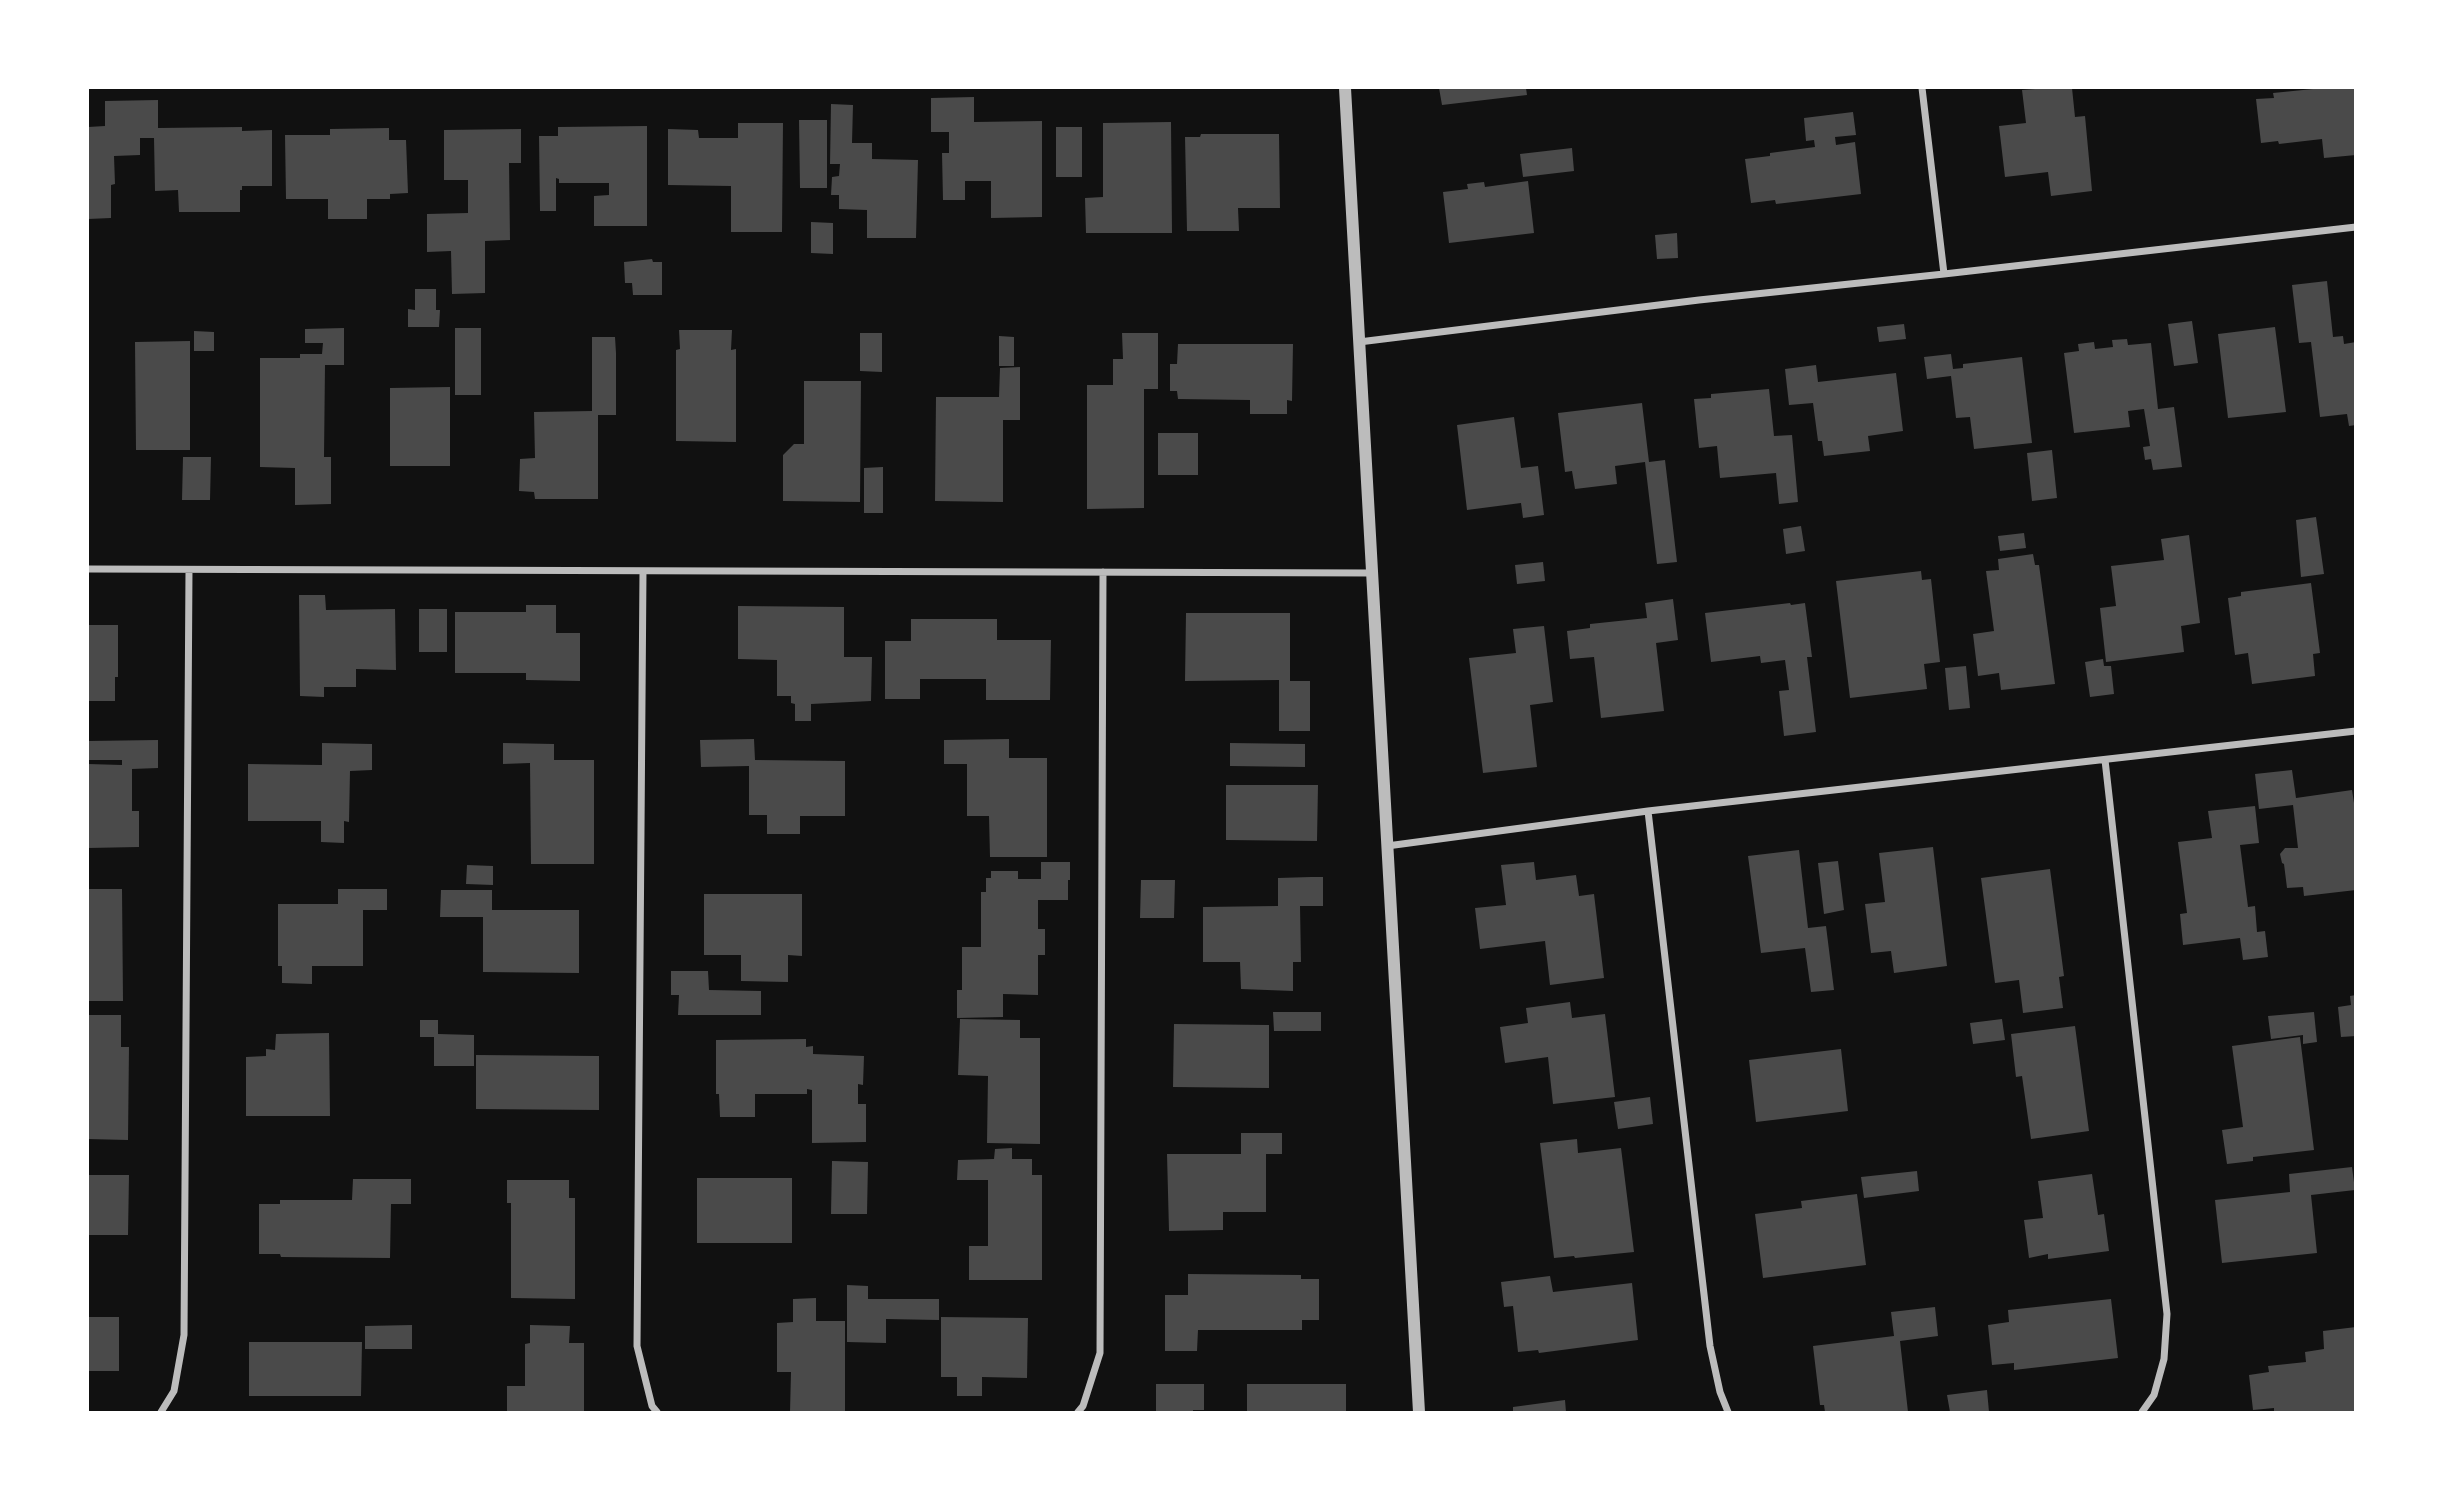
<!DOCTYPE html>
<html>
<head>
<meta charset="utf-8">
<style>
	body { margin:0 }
	#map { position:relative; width:2443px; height:1500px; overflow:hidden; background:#111; font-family:Spectral,serif }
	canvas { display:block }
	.frame { position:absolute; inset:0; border:89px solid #fff; pointer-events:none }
</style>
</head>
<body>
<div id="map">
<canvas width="2443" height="1500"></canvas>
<div class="frame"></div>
</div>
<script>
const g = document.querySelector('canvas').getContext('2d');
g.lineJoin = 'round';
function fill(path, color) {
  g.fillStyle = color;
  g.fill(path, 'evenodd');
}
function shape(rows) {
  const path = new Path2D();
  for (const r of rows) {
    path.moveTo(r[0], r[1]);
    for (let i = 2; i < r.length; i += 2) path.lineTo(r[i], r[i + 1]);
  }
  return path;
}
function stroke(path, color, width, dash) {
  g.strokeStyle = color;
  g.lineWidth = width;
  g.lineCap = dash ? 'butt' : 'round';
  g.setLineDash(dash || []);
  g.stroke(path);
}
const building = shape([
	[1439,88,1526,88,1527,95,1442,105],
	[2048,88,2072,88,2075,117,2085,116,2092,191,2051,196,2048,172,2005,177,1999,126,2026,123,2022,90],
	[2323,88,2356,88,2356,155,2324,158,2322,139,2279,144,2278,141,2261,143,2256,99,2274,98,2273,93],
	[974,97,974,122,1042,121,1042,217,991,218,991,181,965,181,965,200,943,200,942,153,949,153,949,132,931,132,931,98],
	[158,100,158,128,242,127,242,131,272,130,272,186,242,186,242,190,240,190,240,212,179,212,178,190,155,191,154,138,140,138,140,155,114,156,115,184,111,185,111,218,88,219,88,127,105,126,105,101],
	[831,104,853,105,852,143,872,143,872,159,918,160,916,238,867,238,867,210,839,209,839,195,831,195,832,177,839,176,840,164,830,164],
	[1853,112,1856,135,1835,137,1836,145,1855,142,1861,194,1776,204,1775,200,1751,203,1745,159,1770,156,1770,153,1815,147,1814,140,1806,141,1804,118],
	[799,120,827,120,827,188,800,188],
	[1171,122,1172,233,1086,233,1085,198,1103,197,1103,123],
	[738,123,783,123,782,232,731,232,731,186,668,185,668,129,698,130,699,138,738,138],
	[647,126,647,226,594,226,594,196,609,195,609,183,559,183,559,179,556,178,556,211,540,211,539,136,558,136,558,127],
	[1056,127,1082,127,1082,177,1056,177],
	[389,128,389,140,406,140,408,193,390,194,390,199,367,199,367,219,328,219,328,199,286,199,285,135,330,135,330,129],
	[521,129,521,163,509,163,510,240,485,241,485,293,452,294,451,251,427,252,427,214,468,213,468,180,444,180,444,130],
	[1201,134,1279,134,1280,208,1238,208,1239,231,1187,231,1185,137,1200,137],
	[1572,148,1574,171,1523,177,1520,154],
	[1528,181,1534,233,1449,243,1443,192,1468,189,1467,184,1484,182,1485,187],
	[811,222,833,223,833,254,811,253],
	[1677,233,1678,258,1657,259,1655,235],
	[652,259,653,262,662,262,662,295,633,295,632,283,625,283,624,262],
	[2327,281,2333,337,2343,336,2344,344,2356,342,2356,425,2349,426,2347,414,2320,417,2311,342,2299,343,2292,285],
	[415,289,436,289,436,310,440,310,439,327,408,327,408,309,415,310],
	[2192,321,2198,363,2174,366,2168,324],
	[1904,324,1906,339,1879,342,1877,327],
	[2275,327,2286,412,2228,418,2218,334],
	[344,328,344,365,325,365,324,457,331,457,331,504,295,505,295,468,260,467,260,358,300,358,300,354,322,354,323,343,305,343,305,329],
	[455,328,481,328,481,395,455,395],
	[679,330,732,330,731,350,736,349,736,442,676,441,676,350,680,349],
	[194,331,214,332,214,351,194,351],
	[860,333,882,333,882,372,860,371],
	[1122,333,1158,333,1158,389,1144,389,1144,508,1087,509,1087,385,1113,385,1113,359,1123,359],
	[999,336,1014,337,1014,366,999,366],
	[592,337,615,337,616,353,616,415,598,415,598,499,535,499,534,492,519,491,520,459,535,458,534,412,592,411],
	[2127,339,2128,345,2151,343,2158,409,2174,407,2182,467,2153,470,2151,459,2145,460,2143,447,2150,446,2144,409,2128,411,2130,427,2074,433,2064,353,2079,351,2078,344,2094,342,2095,349,2113,347,2112,340],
	[190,341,190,450,136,450,135,342],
	[1178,344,1293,344,1292,401,1287,400,1287,414,1250,414,1250,400,1178,399,1177,391,1170,391,1170,364,1177,364],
	[1951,354,1953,369,1963,368,1963,364,2022,357,2032,443,1974,449,1970,417,1956,418,1951,376,1927,379,1924,357],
	[1816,365,1818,382,1896,373,1903,431,1868,436,1870,451,1824,456,1822,441,1818,441,1813,403,1789,405,1785,369],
	[1020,367,1020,420,1003,420,1003,502,935,501,936,397,999,397,1000,368],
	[804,381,861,381,860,502,783,501,783,455,794,444,804,444],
	[450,387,450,466,390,466,390,388],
	[1769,389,1774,436,1792,435,1798,502,1779,504,1776,473,1720,478,1717,446,1699,448,1694,399,1711,398,1711,394],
	[1642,403,1649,462,1665,460,1677,562,1657,564,1645,462,1615,466,1617,484,1575,489,1572,471,1565,472,1558,413],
	[1514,417,1521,468,1538,466,1544,515,1523,518,1521,503,1467,510,1457,425],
	[1158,433,1198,433,1198,475,1158,475],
	[2052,450,2057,498,2032,501,2027,453],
	[183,457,211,457,210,500,182,500],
	[883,467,883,513,864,513,864,468],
	[2316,517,2324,574,2301,577,2296,520],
	[1801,526,1805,551,1786,554,1783,529],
	[2024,533,2026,548,2000,551,1998,536],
	[2189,535,2200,623,2181,626,2184,652,2106,662,2100,608,2116,606,2111,566,2164,560,2161,539],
	[2033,554,2035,565,2039,565,2055,684,2001,690,1999,673,1978,676,1973,634,1994,631,1986,571,1999,570,1998,559],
	[1543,562,1545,581,1517,584,1515,565],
	[1921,571,1922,580,1931,579,1940,662,1924,664,1927,689,1850,698,1836,581],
	[2311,583,2320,653,2313,654,2315,676,2252,684,2248,653,2235,655,2228,598,2241,596,2241,592],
	[299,595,325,595,326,610,395,609,396,670,356,669,356,687,324,687,324,697,300,696],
	[1673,599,1678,640,1656,643,1664,711,1601,718,1594,657,1570,659,1567,631,1590,628,1590,624,1647,618,1645,603],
	[1790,603,1791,605,1805,603,1812,657,1807,657,1816,732,1784,736,1779,691,1789,690,1785,660,1761,663,1760,656,1711,662,1705,613],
	[526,605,556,605,556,633,580,633,580,681,526,680,526,673,455,673,455,612,526,612],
	[738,606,844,607,844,657,872,657,871,701,811,704,811,721,795,721,795,704,791,703,791,696,777,696,777,660,738,659],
	[419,609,447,609,447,652,419,652],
	[1186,613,1290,613,1290,681,1310,681,1310,731,1279,731,1279,680,1185,681],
	[911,619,997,619,997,640,1051,640,1050,700,986,700,986,679,920,679,920,699,885,699,885,641,911,641],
	[88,625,118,625,118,677,115,677,115,701,88,701],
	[1544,626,1553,702,1530,705,1537,767,1483,773,1469,658,1516,653,1513,629],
	[2103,659,2104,666,2111,666,2114,694,2090,697,2085,662],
	[1966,666,1970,708,1949,710,1945,668],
	[754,739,755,760,845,761,845,816,800,816,800,834,767,834,767,815,749,815,749,766,701,767,700,740],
	[1009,739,1009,758,1047,758,1047,857,990,857,989,816,967,816,967,764,944,764,944,740],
	[158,740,158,768,132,769,132,811,139,811,139,847,88,848,88,764,122,765,122,760,88,760,88,741],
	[322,743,372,744,372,770,350,771,349,822,344,821,344,843,321,842,321,821,248,821,248,764,322,765],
	[503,743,554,744,554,760,594,760,594,864,531,864,530,763,503,764],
	[1230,743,1305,744,1305,767,1230,766],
	[2292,770,2296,798,2352,790,2356,816,2356,890,2304,896,2303,887,2287,888,2284,864,2282,863,2280,854,2285,848,2298,848,2293,805,2259,809,2255,774],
	[1226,785,1318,785,1317,841,1226,840],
	[2255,806,2259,843,2240,845,2248,907,2255,906,2257,932,2265,931,2268,957,2243,960,2240,938,2183,945,2180,914,2187,913,2178,842,2212,838,2208,811],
	[1933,847,1947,966,1894,973,1891,951,1871,953,1865,904,1885,902,1879,853],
	[1799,850,1808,928,1826,926,1834,990,1811,992,1805,948,1761,953,1748,856],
	[1838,861,1844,910,1824,914,1818,863],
	[1041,862,1070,862,1070,880,1068,880,1068,900,1038,900,1038,929,1045,929,1045,955,1038,955,1038,995,1003,994,1003,1017,957,1018,957,990,962,990,962,947,981,947,981,892,986,892,986,878,991,878,991,871,1018,871,1018,879,1041,879],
	[1534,862,1536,880,1576,875,1579,896,1594,894,1604,978,1550,985,1545,941,1480,949,1475,908,1506,905,1501,865],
	[467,865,493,866,493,885,466,884],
	[2050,869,2064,976,2059,977,2063,1008,2023,1013,2019,980,1995,983,1981,878],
	[1311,877,1323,877,1323,906,1300,906,1301,962,1293,962,1293,991,1241,989,1240,962,1203,962,1203,907,1278,906,1278,878],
	[1141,880,1175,880,1174,918,1140,918],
	[88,889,122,889,123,1001,88,1001],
	[338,889,387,889,387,910,363,910,363,966,312,966,312,984,282,983,282,966,278,966,278,904,338,904],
	[441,890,492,890,492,910,579,910,579,973,483,972,483,917,440,917],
	[704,894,802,894,802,956,788,955,788,982,741,981,741,955,704,955],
	[671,971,708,971,709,990,761,991,761,1015,678,1015,679,995,671,995],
	[2356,995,2356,1036,2341,1037,2338,1007,2351,1005,2350,996],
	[1570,1002,1572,1018,1605,1014,1615,1097,1553,1104,1548,1057,1505,1063,1500,1027,1528,1023,1526,1008],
	[1273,1012,1321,1012,1321,1031,1274,1031],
	[2314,1012,2317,1042,2303,1044,2303,1035,2271,1039,2268,1016],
	[88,1015,121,1015,121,1047,129,1047,128,1140,88,1139],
	[960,1019,1020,1020,1020,1038,1040,1038,1040,1144,987,1143,988,1076,958,1075],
	[2002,1019,2005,1040,1973,1044,1970,1023],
	[420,1020,438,1020,438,1034,474,1035,474,1066,434,1066,434,1037,420,1037],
	[1174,1024,1269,1025,1269,1088,1173,1087],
	[2075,1026,2089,1131,2031,1139,2022,1076,2016,1077,2011,1034],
	[329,1033,330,1116,246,1116,246,1057,266,1056,266,1049,275,1050,276,1034],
	[2300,1037,2314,1150,2253,1157,2253,1161,2227,1164,2222,1130,2243,1127,2232,1046],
	[806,1039,806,1047,813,1046,813,1054,864,1056,863,1085,858,1084,858,1104,866,1104,866,1142,812,1143,812,1090,807,1089,807,1094,755,1094,755,1117,720,1117,719,1094,716,1094,716,1040],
	[1841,1049,1848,1111,1756,1122,1749,1060],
	[476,1055,599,1056,599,1110,476,1109],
	[1650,1097,1653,1124,1618,1129,1614,1102],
	[1241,1133,1282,1133,1282,1154,1266,1154,1266,1212,1223,1212,1223,1230,1169,1231,1167,1154,1241,1154],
	[1577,1139,1578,1153,1621,1148,1634,1252,1575,1258,1574,1256,1554,1258,1540,1143],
	[1012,1148,1012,1159,1032,1159,1032,1175,1042,1175,1042,1280,969,1280,969,1246,988,1246,988,1180,957,1180,958,1160,994,1159,995,1149],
	[832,1161,868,1162,867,1214,831,1214],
	[2352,1167,2355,1190,2311,1195,2317,1253,2222,1263,2215,1200,2290,1192,2289,1174],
	[1917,1171,1919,1191,1864,1198,1861,1177],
	[2092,1174,2098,1215,2104,1214,2109,1251,2048,1259,2048,1254,2029,1258,2024,1220,2043,1218,2038,1181],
	[88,1175,129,1175,128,1235,88,1235],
	[697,1178,792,1178,792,1243,697,1243],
	[353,1179,411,1179,411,1204,391,1204,390,1258,281,1257,280,1254,259,1254,259,1204,280,1204,280,1200,352,1200],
	[507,1180,569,1180,569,1198,575,1198,575,1299,511,1298,511,1203,507,1203],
	[1857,1194,1866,1265,1763,1278,1755,1214,1802,1208,1801,1201],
	[1188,1274,1301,1275,1301,1279,1319,1279,1319,1320,1302,1320,1302,1330,1198,1330,1197,1351,1165,1351,1165,1295,1188,1295],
	[1550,1276,1553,1292,1632,1283,1638,1340,1539,1353,1538,1350,1518,1352,1513,1306,1504,1307,1501,1282],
	[847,1285,868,1286,868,1299,939,1299,939,1320,886,1319,886,1343,847,1342],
	[816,1298,816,1321,845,1321,845,1412,790,1412,791,1372,777,1372,777,1323,793,1322,793,1299],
	[2111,1299,2118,1358,2014,1370,2014,1363,1992,1365,1988,1325,2009,1322,2008,1310],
	[1935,1307,1938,1336,1900,1341,1908,1412,1825,1412,1824,1405,1820,1405,1813,1346,1894,1336,1891,1312],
	[88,1317,119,1317,119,1371,88,1371],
	[941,1317,1028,1318,1027,1378,982,1377,982,1396,957,1396,957,1377,941,1377],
	[412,1325,412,1349,365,1349,365,1326],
	[530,1325,570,1326,569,1343,584,1343,584,1412,507,1412,507,1386,525,1386,525,1344,530,1343],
	[2356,1327,2356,1412,2274,1412,2274,1408,2253,1410,2249,1375,2269,1372,2268,1366,2306,1362,2305,1352,2324,1349,2323,1331],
	[249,1342,362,1342,361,1396,249,1396],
	[1156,1384,1204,1384,1204,1410,1193,1410,1193,1412,1156,1412],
	[1247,1384,1346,1384,1346,1412,1247,1412],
	[1987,1390,1989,1412,1950,1412,1947,1395],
	[1565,1400,1566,1412,1513,1412,1513,1407]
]);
const minor = shape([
	[1922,88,1944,274],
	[1359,342,1699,300,1944,274,2356,227],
	[88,569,1372,573],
	[643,571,637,1346,652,1406,657,1412],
	[2105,760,2167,1314,2164,1359,2154,1395,2142,1412],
	[1648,811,1710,1346,1720,1392,1728,1412],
	[1387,846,1648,811,2356,731],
	[161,1412,174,1391,184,1335,189,570],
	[1078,1412,1083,1406,1100,1353,1103,572]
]);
const tertiary = shape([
	[1345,88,1419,1412]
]);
fill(building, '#4a4a4a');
stroke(minor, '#bcbcbc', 7);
stroke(tertiary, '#bcbcbc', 12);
</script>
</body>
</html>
